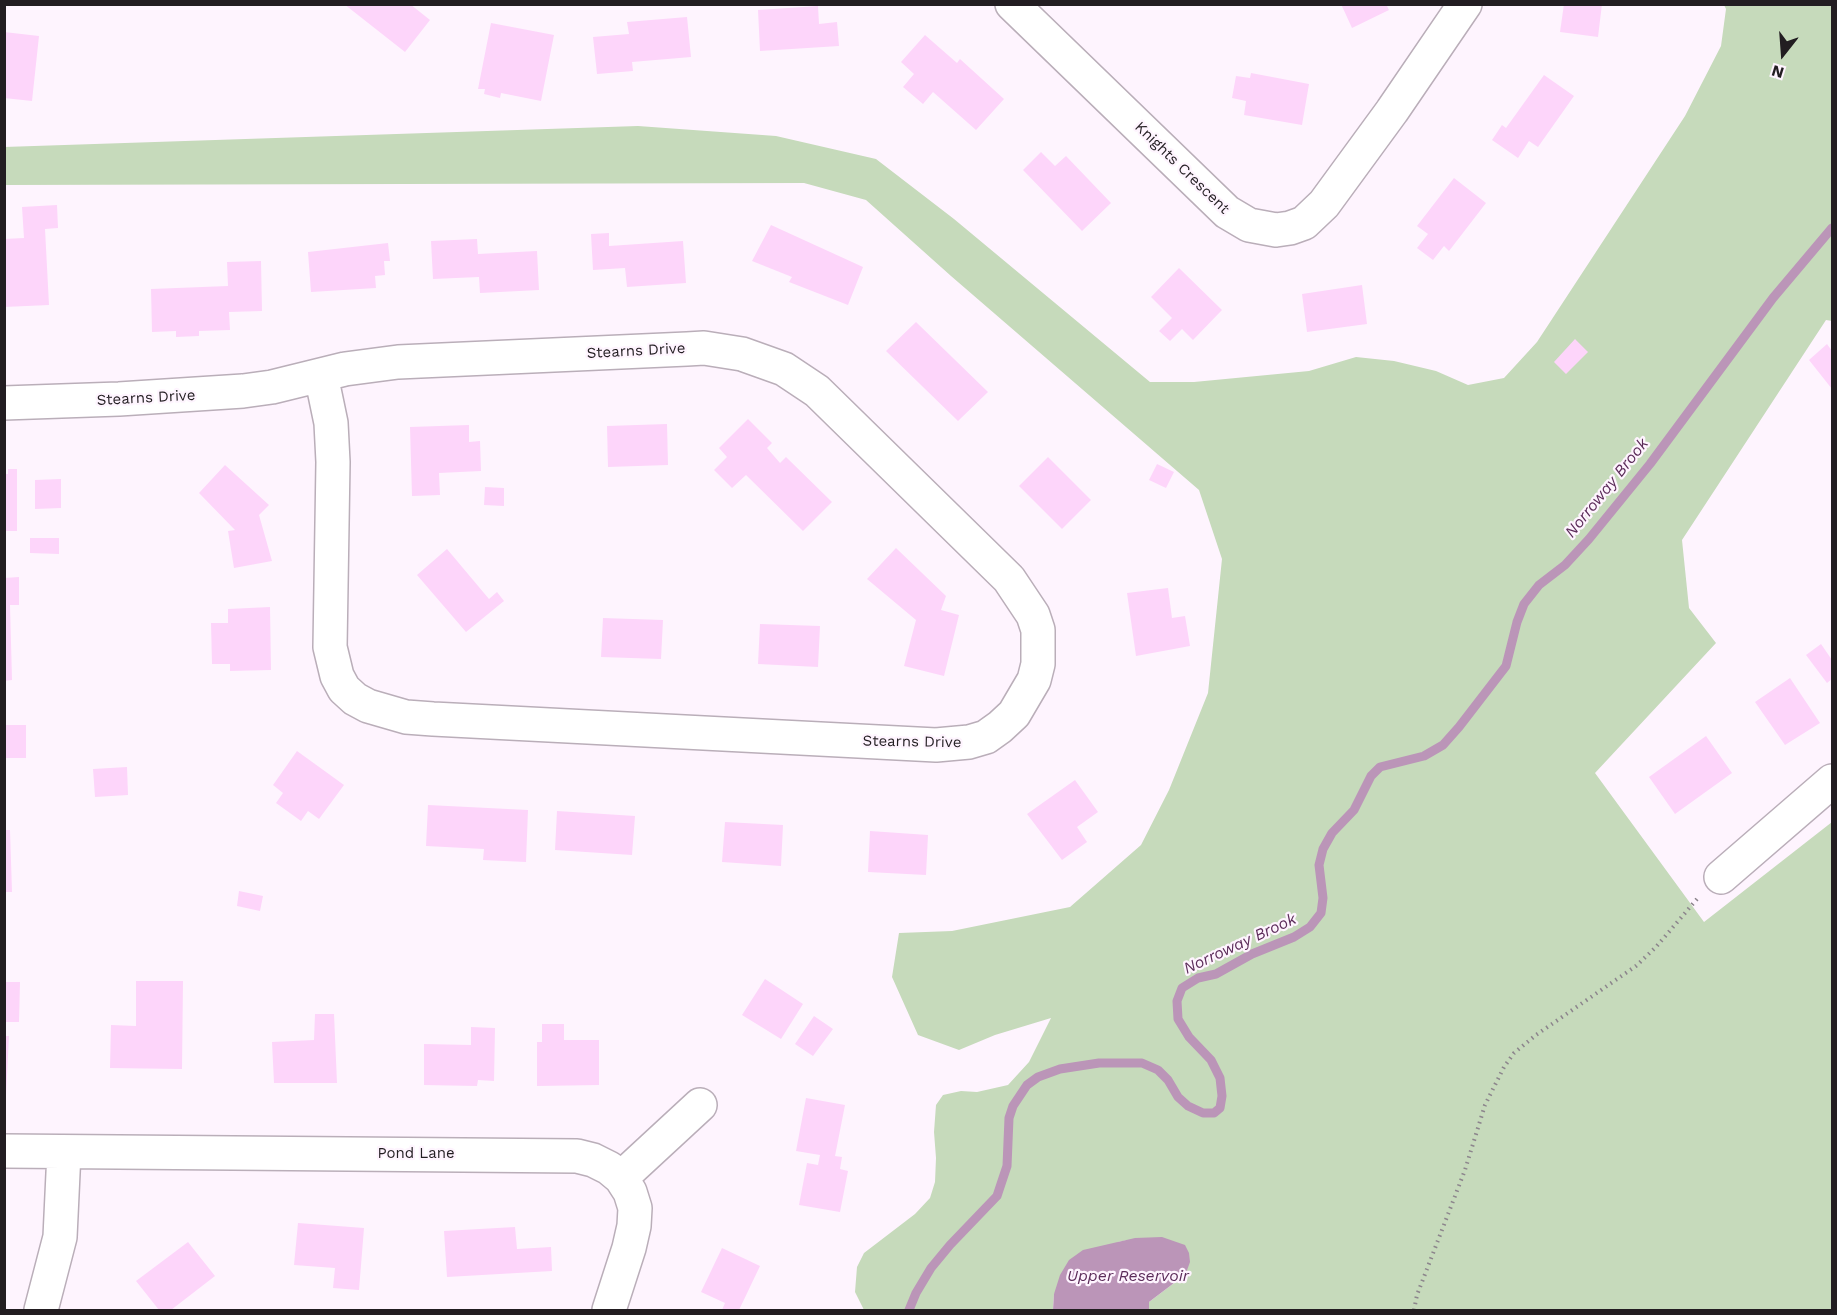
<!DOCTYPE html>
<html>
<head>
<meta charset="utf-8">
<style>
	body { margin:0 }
	#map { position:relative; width:1837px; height:1315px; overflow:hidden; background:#fef4fe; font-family:"Work Sans",sans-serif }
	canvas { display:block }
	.frame { position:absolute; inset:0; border:6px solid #221d21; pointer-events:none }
	.north { position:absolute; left:1753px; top:24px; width:60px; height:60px; -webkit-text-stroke:4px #fef4fe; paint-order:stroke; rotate:197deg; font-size:16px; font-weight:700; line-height:24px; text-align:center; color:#221d21 }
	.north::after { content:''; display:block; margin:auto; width:21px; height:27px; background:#221d21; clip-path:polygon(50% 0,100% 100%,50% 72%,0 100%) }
</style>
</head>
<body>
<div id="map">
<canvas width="1837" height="1315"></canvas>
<div class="frame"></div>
<div class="north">N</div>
</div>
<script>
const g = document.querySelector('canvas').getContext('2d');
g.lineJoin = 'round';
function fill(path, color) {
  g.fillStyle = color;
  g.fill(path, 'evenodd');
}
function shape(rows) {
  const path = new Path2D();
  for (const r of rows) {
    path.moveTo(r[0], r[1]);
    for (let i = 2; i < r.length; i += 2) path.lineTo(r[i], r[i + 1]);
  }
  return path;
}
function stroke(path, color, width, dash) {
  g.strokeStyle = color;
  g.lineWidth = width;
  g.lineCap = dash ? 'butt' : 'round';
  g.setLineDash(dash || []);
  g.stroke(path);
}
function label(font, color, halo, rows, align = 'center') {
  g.font = font + ' "Work Sans",sans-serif';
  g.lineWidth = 4.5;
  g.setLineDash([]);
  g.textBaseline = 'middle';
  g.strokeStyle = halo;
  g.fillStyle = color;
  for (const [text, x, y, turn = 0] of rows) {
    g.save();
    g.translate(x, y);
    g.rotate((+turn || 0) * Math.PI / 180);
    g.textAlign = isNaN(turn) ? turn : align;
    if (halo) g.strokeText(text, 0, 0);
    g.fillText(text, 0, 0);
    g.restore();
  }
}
const green = shape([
	[1724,5,1832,5,1832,321,1826,320,1682,540,1689,608,1716,643,1595,773,1704,922,1832,822,1832,1310,1149,1310,1149,1302,1178,1280,1128,1240,1118,1242,1054,1294,1053,1310,864,1310,855,1292,857,1267,864,1253,915,1214,930,1198,935,1182,936,1158,934,1132,936,1105,943,1095,961,1091,977,1092,1008,1085,1029,1062,1051,1018,995,1035,959,1050,918,1035,892,977,899,933,952,931,1070,907,1141,845,1169,790,1208,693,1222,559,1199,490,951,276,866,200,804,183,5,185,4,147,638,126,776,136,876,159,954,219,1150,382,1194,382,1309,371,1356,357,1394,361,1436,371,1468,385,1504,378,1537,342,1685,116,1721,46,1726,9]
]);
const water = shape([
	[1162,1237,1185,1245,1189,1253,1190,1262,1186,1273,1178,1280,1149,1302,1149,1310,1053,1310,1054,1294,1060,1275,1069,1260,1083,1250,1135,1238]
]);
const stream = shape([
	[909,1310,916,1293,931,1268,950,1245,997,1196,1007,1166,1009,1118,1013,1106,1027,1085,1038,1077,1060,1069,1099,1063,1142,1063,1158,1070,1168,1080,1178,1097,1188,1106,1203,1113,1214,1113,1220,1108,1222,1096,1220,1078,1211,1060,1189,1037,1178,1019,1177,1001,1182,988,1198,978,1216,974,1252,954,1294,937,1310,927,1321,913,1323,898,1319,865,1323,849,1332,833,1354,810,1371,776,1380,767,1424,756,1443,745,1459,727,1506,666,1517,622,1524,604,1539,585,1565,565,1589,539,1650,464,1773,298,1832,228]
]);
const building = shape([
	[344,4,410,4,430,20,405,52],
	[1341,4,1386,4,1389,10,1352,28],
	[1564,4,1602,4,1598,37,1560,32],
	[818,6,819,24,837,22,839,46,760,51,758,10],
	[687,17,691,57,632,62,633,71,597,74,593,37,629,34,627,22],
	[491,23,554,35,541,101,501,93,500,98,484,94,485,89,478,89],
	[4,32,39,36,32,101,4,98],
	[925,35,957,63,960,59,1004,99,976,130,933,92,923,104,903,87,914,74,901,62],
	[1251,73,1309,84,1302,125,1244,115,1246,101,1232,98,1236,76,1250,78],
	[1544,75,1574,96,1538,147,1529,141,1518,158,1492,140,1502,125,1506,128],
	[1041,152,1055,166,1066,156,1111,203,1082,231,1023,170],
	[1454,178,1486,203,1449,251,1444,246,1433,260,1417,248,1428,234,1417,226],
	[57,205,58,228,45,229,49,305,4,307,4,239,24,238,22,207],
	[771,225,863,267,848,305,789,282,792,277,752,261],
	[609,233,609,246,683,241,686,283,627,287,625,268,593,270,591,234],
	[477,239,478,254,537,251,539,290,480,293,479,277,433,279,431,241],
	[388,243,390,261,384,261,385,275,375,276,376,288,311,292,308,252],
	[261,261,262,311,229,312,230,330,199,331,199,336,176,337,176,331,152,332,151,289,228,286,227,262],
	[1179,268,1222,310,1193,340,1182,329,1170,341,1159,331,1172,318,1151,297],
	[1362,285,1367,324,1307,332,1302,294],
	[916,322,988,392,958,421,886,351],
	[1575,339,1588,352,1566,374,1554,362],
	[1827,344,1832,351,1832,389,1809,360],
	[748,419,772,443,767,448,780,463,786,457,832,502,803,531,746,475,732,488,714,470,727,457,719,448],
	[667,424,668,465,608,467,607,426],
	[469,425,469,442,480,441,481,471,439,473,440,495,412,496,410,427],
	[1048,457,1091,500,1062,529,1019,486],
	[1157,464,1174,472,1166,488,1149,480],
	[225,465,269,505,259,515,272,561,234,568,228,531,235,530,199,493],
	[8,469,17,469,17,531,4,531,4,474,8,474],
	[61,479,61,508,35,509,35,480],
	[485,487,504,488,504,506,484,505],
	[30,538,59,538,59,554,30,553],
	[896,548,946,596,941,610,959,615,944,676,904,666,916,620,867,579],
	[447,549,489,599,497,592,504,601,466,632,417,575],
	[19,577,19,605,10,605,12,680,4,681,4,578],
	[1168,588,1172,618,1185,616,1190,646,1136,656,1127,593],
	[270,607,271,670,230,671,230,664,212,664,211,623,228,623,228,609],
	[603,618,663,620,661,659,601,657],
	[760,624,820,626,818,667,758,664],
	[1821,644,1832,660,1832,679,1827,683,1806,655],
	[1790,678,1820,723,1785,745,1755,702],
	[4,725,26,725,26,758,4,758],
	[1706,736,1732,773,1675,814,1649,777],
	[297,751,344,785,319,819,308,811,301,821,276,803,283,793,273,785],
	[127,767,128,795,95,797,93,769],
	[1075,780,1098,812,1077,827,1087,842,1062,860,1027,814],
	[428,805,528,810,526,862,483,860,484,849,426,846],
	[557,811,635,816,632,855,555,850],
	[725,822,783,825,781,866,722,862],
	[4,830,10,830,12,892,4,892],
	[870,831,928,835,926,875,868,872],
	[239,891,263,896,260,911,237,906],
	[765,979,803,1004,781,1039,742,1015],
	[136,981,183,981,182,1069,110,1068,111,1025,136,1026],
	[4,982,20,982,19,1022,4,1022],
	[315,1014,334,1014,337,1083,274,1083,272,1042,314,1040],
	[814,1016,833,1029,813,1056,795,1044],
	[542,1024,564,1024,564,1040,599,1040,599,1085,537,1086,537,1042,542,1042],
	[471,1027,495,1028,494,1081,478,1080,477,1086,424,1085,424,1044,471,1045],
	[4,1036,9,1036,6,1095,4,1095],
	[806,1098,845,1105,835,1156,842,1157,840,1169,848,1171,840,1212,799,1205,807,1163,818,1165,820,1155,796,1151],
	[298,1223,364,1228,359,1290,333,1288,335,1268,294,1265],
	[515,1227,517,1249,551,1247,552,1271,447,1277,444,1231],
	[188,1242,215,1276,171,1310,159,1310,136,1281],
	[722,1248,760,1266,739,1310,722,1310,725,1303,701,1292]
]);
const path = shape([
	[1414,1310,1417,1295,1465,1170,1485,1105,1504,1067,1514,1053,1536,1035,1636,966,1656,947,1697,899]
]);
const minor = shape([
	[1012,4,1227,212,1249,225,1276,230,1290,228,1304,223,1324,204,1392,111,1465,4],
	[4,403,119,399,243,391,272,387,345,369,398,362,687,349,704,348,742,354,784,369,817,391,1009,579,1033,615,1038,630,1038,664,1034,680,1014,714,1000,727,986,737,969,742,936,745,433,719,406,717,368,706,355,699,344,689,337,676,330,647,333,462,331,423,321,375],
	[1721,877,1832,781],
	[4,1151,577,1156,593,1160,609,1168,621,1178,630,1192,635,1208,634,1226,629,1248,609,1310],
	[621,1178,700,1105],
	[41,1310,60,1237,64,1152]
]);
const streetNames = [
	["Knights Crescent",1182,168,44],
	["Stearns Drive",636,351,-3],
	["Stearns Drive",146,398,-3],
	["Stearns Drive",912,742,1],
	["Pond Lane",416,1154]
];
const waterNames = [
	["Norroway Brook",1607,488,-51],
	["Norroway Brook",1240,944,-25],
	["Upper Reservoir",1128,1276]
];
fill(green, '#c6dabb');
fill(water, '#bb95b8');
stroke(stream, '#bb95b8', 9);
fill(building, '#fdd5fa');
stroke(minor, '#baaeb9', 36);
stroke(path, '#8c858c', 4, [1.5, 4.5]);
stroke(minor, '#fff', 33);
label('15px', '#221d21', '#fef4fe', streetNames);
label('italic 16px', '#5c2c5a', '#fef4fe', waterNames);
</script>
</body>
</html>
